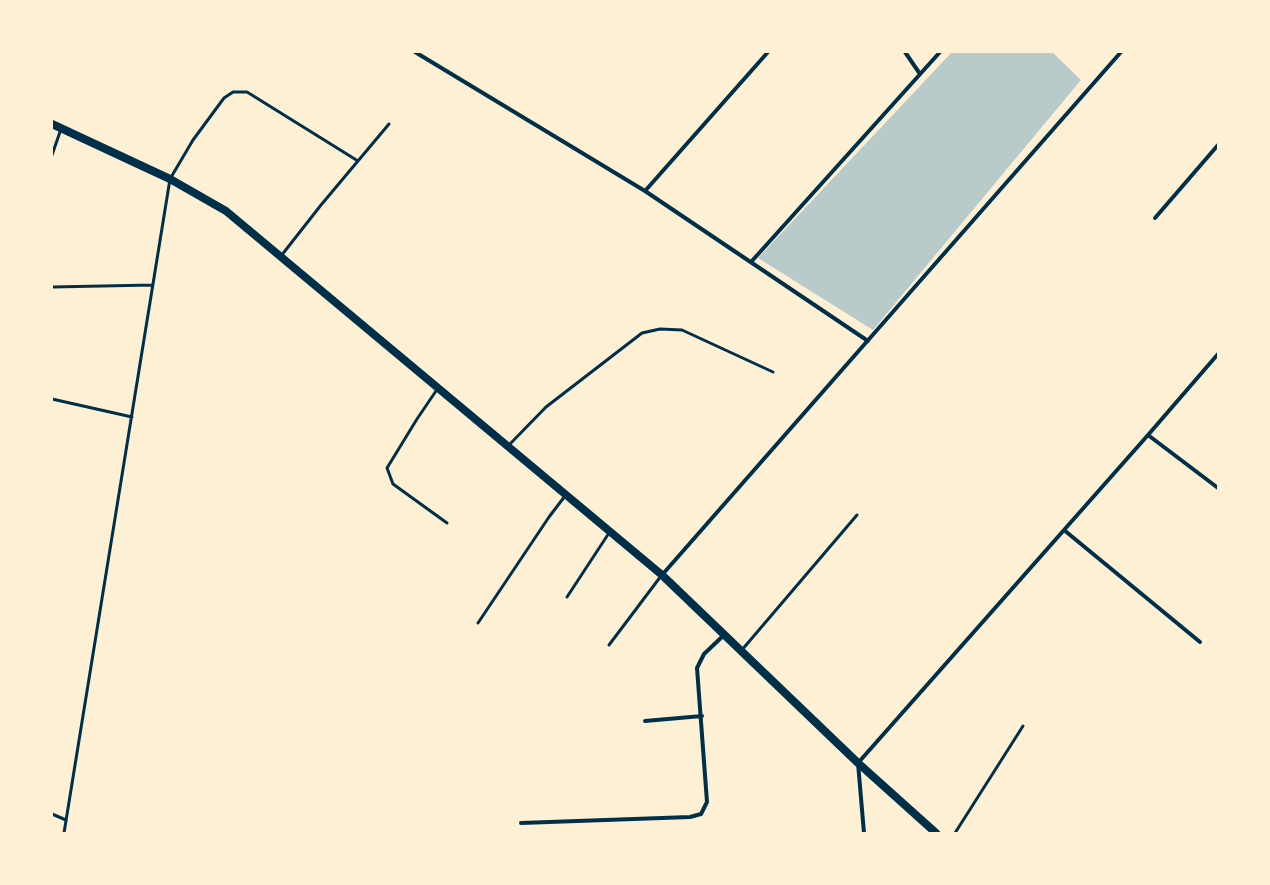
<!DOCTYPE html>
<html>
<head>
<meta charset="utf-8">
<style>
	body { margin:0 }
	#map { position:relative; width:1270px; height:885px; overflow:hidden; background:#fdf0d5; font-family:"PT Sans",sans-serif }
	canvas { display:block }
	.frame { position:absolute; inset:0; border:53px solid #fdf0d5; pointer-events:none }
</style>
</head>
<body>
<div id="map">
<canvas width="1270" height="885"></canvas>
<div class="frame"></div>
</div>
<script>
const g = document.querySelector('canvas').getContext('2d');
g.lineJoin = 'round';
function fill(path, color) {
  g.fillStyle = color;
  g.fill(path, 'evenodd');
}
function shape(rows) {
  const path = new Path2D();
  for (const r of rows) {
    path.moveTo(r[0], r[1]);
    for (let i = 2; i < r.length; i += 2) path.lineTo(r[i], r[i + 1]);
  }
  return path;
}
function stroke(path, color, width, dash) {
  g.strokeStyle = color;
  g.lineWidth = width;
  g.lineCap = dash ? 'butt' : 'round';
  g.setLineDash(dash || []);
  g.stroke(path);
}
const green = shape([
	[952,52,1052,52,1081,80,873,330,758,258]
]);
const service = shape([
	[52,155,61,129],
	[281,256,321,205,389,124],
	[52,287,153,285],
	[438,388,417,419,387,468,393,484,447,523],
	[52,399,132,417],
	[509,445,546,407,642,333,660,329,682,330,773,372],
	[567,597,609,533],
	[478,623,549,517,565,496],
	[609,645,661,576],
	[741,651,857,515],
	[52,814,66,820],
	[64,833,170,179,193,140,224,98,233,92,247,92,358,161],
	[955,833,1023,726]
]);
const minor = shape([
	[415,52,645,191,868,341],
	[905,52,920,74],
	[645,191,768,52],
	[1155,218,1218,145],
	[751,262,940,52],
	[1148,435,1218,488],
	[1064,530,1200,642],
	[662,575,1121,52],
	[645,721,702,716],
	[521,823,690,817,701,814,707,802,697,668,704,654,724,635],
	[864,833,858,763,1148,435,1218,354]
]);
const secondary = shape([
	[52,124,170,179,226,211,662,575,858,763,936,833]
]);
fill(green, '#b9caca');
stroke(service, '#003049', 3);
stroke(minor, '#003049', 4);
stroke(secondary, '#003049', 8);
</script>
</body>
</html>
